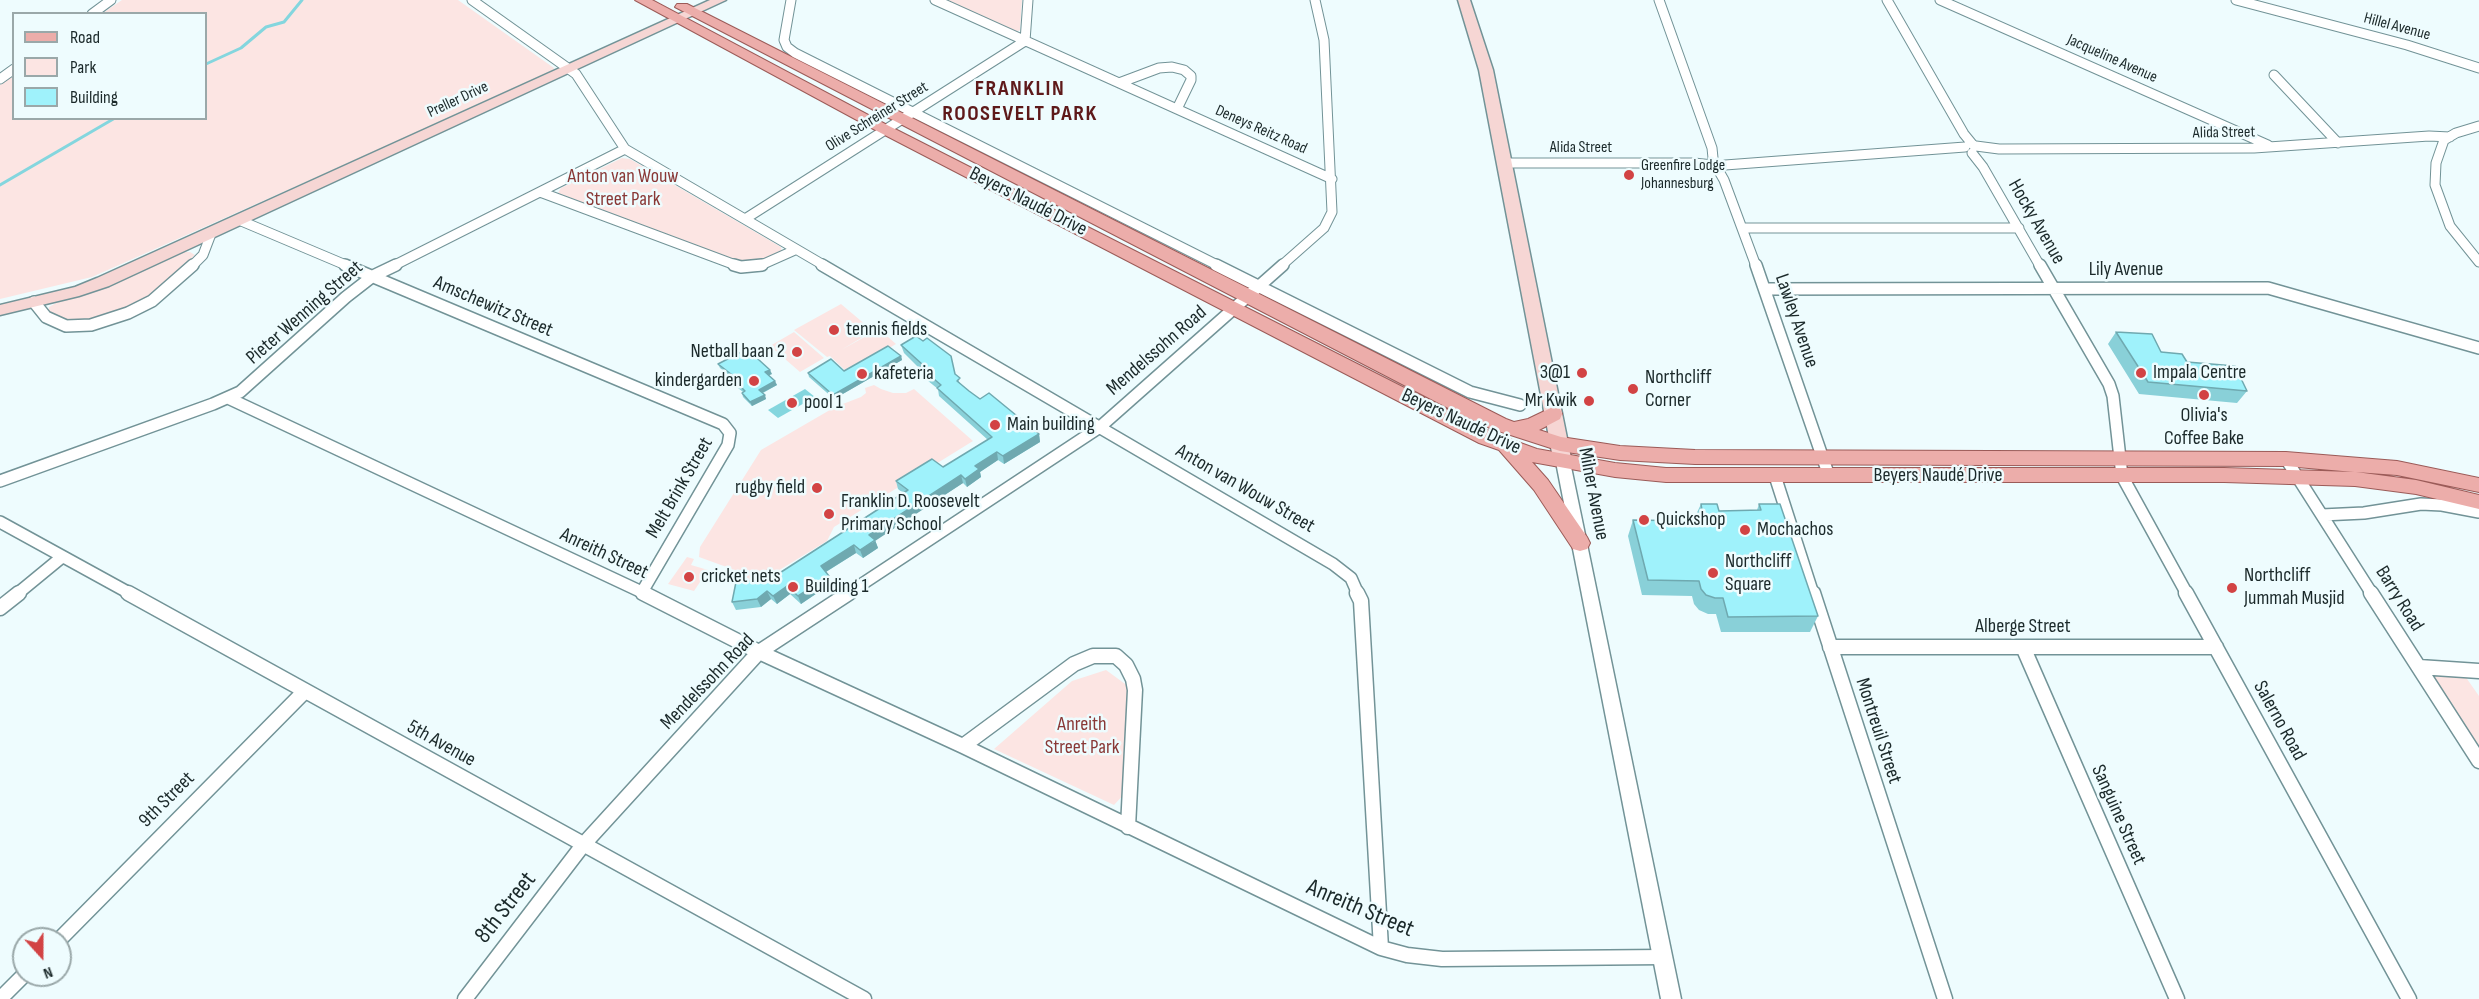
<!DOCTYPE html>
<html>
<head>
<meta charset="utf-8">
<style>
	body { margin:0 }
	#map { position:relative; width:2479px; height:999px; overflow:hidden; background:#eefcfe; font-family:"Sofia Sans Condensed",sans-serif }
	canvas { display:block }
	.legend { position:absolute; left:12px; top:12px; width:195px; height:108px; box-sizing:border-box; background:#eefcfe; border:2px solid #9aa8a9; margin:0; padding:8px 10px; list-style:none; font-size:18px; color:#1b292a }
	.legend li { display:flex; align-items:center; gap:12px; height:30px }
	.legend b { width:30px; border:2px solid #9aa8a9 }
	.north { position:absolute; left:12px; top:927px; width:60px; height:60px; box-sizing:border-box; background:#eefcfe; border:2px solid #9aa8a9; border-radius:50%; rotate:159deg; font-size:16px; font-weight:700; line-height:24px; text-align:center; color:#1b292a }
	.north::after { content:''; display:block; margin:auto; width:21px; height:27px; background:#d24344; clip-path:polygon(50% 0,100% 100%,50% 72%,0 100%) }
</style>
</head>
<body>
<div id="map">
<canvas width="2479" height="999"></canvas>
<ul class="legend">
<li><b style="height:8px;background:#ecadaa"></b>Road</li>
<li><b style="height:16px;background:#fce5e3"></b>Park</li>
<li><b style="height:16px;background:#9ff2fb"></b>Building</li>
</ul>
<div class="north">N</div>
</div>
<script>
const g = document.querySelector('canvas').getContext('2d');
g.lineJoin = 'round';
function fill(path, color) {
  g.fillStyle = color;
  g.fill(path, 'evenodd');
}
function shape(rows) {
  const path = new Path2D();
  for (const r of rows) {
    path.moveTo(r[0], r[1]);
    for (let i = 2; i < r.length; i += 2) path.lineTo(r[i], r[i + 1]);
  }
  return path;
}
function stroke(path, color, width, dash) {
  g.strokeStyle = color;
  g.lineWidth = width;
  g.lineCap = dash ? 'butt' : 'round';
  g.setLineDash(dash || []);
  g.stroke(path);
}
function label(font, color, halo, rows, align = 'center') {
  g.font = font + ' "Sofia Sans Condensed",sans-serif';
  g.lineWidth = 5;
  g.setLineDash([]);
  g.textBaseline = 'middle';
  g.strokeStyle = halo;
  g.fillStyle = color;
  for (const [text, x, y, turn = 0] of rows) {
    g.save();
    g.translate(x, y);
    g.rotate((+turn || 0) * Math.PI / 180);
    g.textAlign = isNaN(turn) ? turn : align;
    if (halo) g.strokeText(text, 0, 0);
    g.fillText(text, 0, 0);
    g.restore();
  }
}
const green = shape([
	[122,0,458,0,554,68,553,72,92,277,0,299,0,85,13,76,14,118,206,118,206,14,103,13],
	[935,0,1022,0,1020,30,1014,33],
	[622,158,630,159,781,247,782,253,747,265,558,193,561,188],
	[180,252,190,252,195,255,136,308,79,325,48,314,49,307,56,303,99,288],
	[841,304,873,331,841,350,879,329,896,344,847,372,830,356,827,357,794,330],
	[794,332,824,358,800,372,770,346],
	[874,385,881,389,893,393,906,393,914,389,973,441,834,527,827,541,753,586,744,587,732,569,699,557,700,547,761,450,835,407,861,397,866,393,865,388],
	[687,557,694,559,691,565,708,570,694,591,668,584],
	[1106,670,1132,689,1128,790,1114,805,994,749,1072,681],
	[2422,674,2465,676,2479,696,2479,763]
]);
const water = shape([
	[805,389,815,397,778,418,768,410]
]);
const stream = shape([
	[206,64,241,48,266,27,284,22,302,0],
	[0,185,115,118]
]);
const minorFar2 = shape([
	[472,0,576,74,625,149,825,266],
	[791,0,784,40,787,47,795,53,1219,266],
	[935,0,1332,179],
	[1659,0,1712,148,1713,158],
	[1887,0,1964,134,1973,145],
	[1940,0,2268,145],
	[2236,0,2407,45,2479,68],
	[92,14,111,0],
	[2274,75,2338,143],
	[0,79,14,69],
	[1119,83,1159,68,1172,67,1184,70,1191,76,1191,80,1177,109],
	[2479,126,2456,133,2444,140,2436,163,2435,185,2450,226,2479,262],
	[1976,146,1999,149,2254,148,2429,136,2450,137],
	[1972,153,1983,167,2040,266],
	[1504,163,1694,163,1713,165],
	[1725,165,1965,147],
	[1716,166,1724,180,1756,266],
	[540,192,738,266],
	[745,219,1025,41,1028,0],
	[239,220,348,266],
	[1742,228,2019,228],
	[192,266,203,255,211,234],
	[393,266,625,149],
	[759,266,795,250],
	[1281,266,1324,228,1332,212,1324,40,1315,0]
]);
const minorFar1 = shape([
	[345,265,723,424,730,433,728,445,642,592],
	[734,265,741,267,762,265],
	[822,265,1333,564,1351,578,1358,594],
	[1216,265,1470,392,1520,405],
	[1756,265,1829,476],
	[2040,265,2109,384,2113,396,2122,476,2187,594],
	[1765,289,2268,288,2479,348],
	[34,302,46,317,66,326,91,325,128,313,152,301,193,265],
	[228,398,646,594],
	[2286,459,2372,594],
	[1775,476,1813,594],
	[0,481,213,404,240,392,346,297,373,276,396,265],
	[2322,515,2364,513,2421,504,2442,505,2479,512],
	[0,522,131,594],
	[17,594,62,557],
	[847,594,1100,427,1283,265]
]);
const minor = shape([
	[128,593,864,999],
	[643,593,759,652,963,746,1381,948,1407,955,1442,959,1663,957],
	[1357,593,1361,601,1381,948],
	[1813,593,1945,999],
	[2186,593,2409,999],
	[2371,593,2479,761],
	[0,608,19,593],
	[1830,647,2216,647],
	[2023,647,2177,999],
	[2419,667,2479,671],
	[963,746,1074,664,1093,656,1116,656,1126,665,1133,679,1135,690,1128,827],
	[60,939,305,691],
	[0,999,24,975],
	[465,999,583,845,759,652,849,593]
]);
const tertiary = shape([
	[1563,457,1568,458,1570,462,1681,999,1661,999,1556,462,1558,458,1563,457]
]);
const secondary = shape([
	[710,0,726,0,109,286,79,296,0,315,0,305,75,287,97,278,710,0],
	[1458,0,1470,0,1493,70,1571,458,1568,463,1562,465,1556,463,1553,458,1479,70,1458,0]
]);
const primary = shape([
	[635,0,652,0,889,126,1493,433,1537,449,1615,463,1666,468,2224,468,2354,472,2286,466,1695,464,1620,460,1560,451,1492,429,1454,411,675,7,677,4,687,4,1506,419,1514,422,1528,419,1553,407,1560,409,1562,414,1560,419,1539,430,1561,437,1620,446,1695,450,2286,452,2397,461,2479,478,2479,492,2397,475,2356,472,2416,480,2479,495,2479,509,2416,494,2355,486,2224,482,1666,482,1615,477,1532,462,1548,480,1587,537,1590,543,1587,549,1580,551,1573,549,1534,490,1499,450,1479,443,879,132,635,0]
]);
const wall = shape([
	[2116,332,2187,362,2247,391,2237,403,2139,394,2108,344],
	[901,345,955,374,961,385,980,399,1039,434,1040,442,1004,464,998,460,980,472,981,477,967,487,963,483,875,540,878,548,863,558,856,553,826,572,829,576,832,583,801,604,790,594,777,604,771,599,761,607,736,610,732,602,750,581,775,576,903,493,898,489,896,481,943,467,988,440,939,396,938,389,922,376,920,369,904,353],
	[901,356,902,360,834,399,809,377,808,373,844,371],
	[718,364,772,374,769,375,777,385,763,393,766,399,752,406,743,397,742,393,743,392,738,388,737,383,738,382,720,368],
	[1701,504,1719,511,1757,510,1759,504,1818,616,1810,632,1721,632,1716,614,1708,614,1699,610,1694,604,1692,596,1642,595,1628,536,1633,520,1693,521]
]);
const shadedWall = shape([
	[901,356,902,360,834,399,833,395],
	[770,370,772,374,767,376,765,372],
	[775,381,777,385,760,394,759,390],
	[765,395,766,399,752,406,750,402],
	[1039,434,1040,442,1004,464,1003,456],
	[997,452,998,460,980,472,981,477,967,487,965,479,975,466],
	[961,475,963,483,872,543,869,535],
	[875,540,878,548,863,558,860,550],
	[854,545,856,553,824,573,821,566],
	[829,576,832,583,801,604,798,596],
	[787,586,790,594,777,604,773,596],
	[767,591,771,599,761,607,757,599]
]);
const building = shape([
	[2116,332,2152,334,2161,352,2182,354,2187,362,2235,366,2247,391,2148,382,2116,332],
	[916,336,923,341,927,338,951,356,955,374,960,378,957,381,969,391,980,399,989,393,1039,434,1003,456,997,452,975,466,979,469,965,479,961,475,869,535,875,540,860,550,854,545,821,566,829,576,798,596,787,586,773,596,767,591,757,599,732,602,736,582,750,581,768,570,775,576,908,490,896,481,932,459,943,467,992,437,937,388,941,385,920,367,923,365,901,345,916,336],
	[888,346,901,356,833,395,808,373,831,359,844,371,888,346],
	[747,349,770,370,765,372,775,381,759,390,765,395,750,402,742,393,745,391,737,383,740,381,718,364,747,349],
	[1701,504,1717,504,1719,511,1761,510,1759,504,1780,504,1818,616,1728,617,1723,598,1715,598,1706,595,1701,589,1699,581,1648,580,1633,520,1693,521,1702,510,1701,504]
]);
const markers = [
	[1629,175,6,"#d24344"],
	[834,330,6,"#d24344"],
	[797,352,6,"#d24344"],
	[1582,373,6,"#d24344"],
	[2141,373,6,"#d24344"],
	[862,374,6,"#d24344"],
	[754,381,6,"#d24344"],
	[1633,389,6,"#d24344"],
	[2204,395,6,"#d24344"],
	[1589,401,6,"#d24344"],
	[792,403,6,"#d24344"],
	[995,425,6,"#d24344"],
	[817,488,6,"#d24344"],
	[829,514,6,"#d24344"],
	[1644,520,6,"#d24344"],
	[1745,530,6,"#d24344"],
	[1713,573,6,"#d24344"],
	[689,577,6,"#d24344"],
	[793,587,6,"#d24344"],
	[2232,588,6,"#d24344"]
];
const farStreetnames = [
	["Hillel Avenue",2397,27,15],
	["Jacqueline Avenue",2112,59,24],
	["Preller Drive",458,100,-25],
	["Olive Schreiner Street",877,117,-32],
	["Deneys Reitz Road",1261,130,24],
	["Alida Street",2224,133,-1],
	["Alida Street",1581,148]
];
const farPoinames = [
	["Greenfire Lodge",1641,166],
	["Johannesburg",1641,184]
];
const parkNames = [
	["Anton van Wouw",623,177],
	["Street Park",623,200],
	["Anreith",1082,725],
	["Street Park",1082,748]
];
const streetNames = [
	["Beyers Naudé Drive",1028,202,27],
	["Hocky Avenue",2036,222,60],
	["Lily Avenue",2126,270],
	["Amschewitz Street",493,307,23],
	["Pieter Wenning Street",305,313,-41],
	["Lawley Avenue",1796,321,71],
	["Mendelssohn Road",1157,351,-41],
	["Beyers Naudé Drive",1461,422,25],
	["Beyers Naudé Drive",1938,476],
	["Melt Brink Street",680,488,-60],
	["Anton van Wouw Street",1245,489,30],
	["Milner Avenue",1593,494,79],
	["Anreith Street",604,554,25],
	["Barry Road",2399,599,58],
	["Alberge Street",2023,627],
	["Mendelssohn Road",708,682,-46],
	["Salerno Road",2279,721,61],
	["Montreuil Street",1878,731,72],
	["5th Avenue",441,744,29],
	["9th Street",167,800,-45],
	["Sanguine Street",2118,815,66]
];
const poiNames = [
	["tennis fields",846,330],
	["Netball baan 2",785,352,"right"],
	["3@1",1570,373,"right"],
	["Impala Centre",2153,373],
	["kafeteria",874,374],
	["Northcliff",1645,378],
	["Corner",1645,401],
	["kindergarden",742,381,"right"],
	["Mr Kwik",1577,401,"right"],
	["pool 1",804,403],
	["Olivia's",2204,416,"center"],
	["Coffee Bake",2204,439,"center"],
	["Main building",1007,425],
	["rugby field",805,488,"right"],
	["Franklin D. Roosevelt",841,502],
	["Primary School",841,525],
	["Quickshop",1656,520],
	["Mochachos",1757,530],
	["Northcliff",1725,562],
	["Square",1725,585],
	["Northcliff",2244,576],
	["Jummah Musjid",2244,599],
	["cricket nets",701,577],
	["Building 1",805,587]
];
const farDistrictnames = [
	["FRANKLIN",1020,89],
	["ROOSEVELT PARK",1020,114]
];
const nearStreetnames = [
	["8th Street",506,908,-52],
	["Anreith Street",1360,909,23]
];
fill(green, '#fce5e3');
fill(water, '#84d6de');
stroke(stream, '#84d6de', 3);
stroke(minorFar2, '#729397', 11);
stroke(minorFar1, '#729397', 14);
stroke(minor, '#729397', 17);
stroke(tertiary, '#729397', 3);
stroke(secondary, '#729397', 3);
stroke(primary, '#9b5b58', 2);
stroke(minorFar2, '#fff', 9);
stroke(minorFar1, '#fff', 11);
stroke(minor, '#fff', 14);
fill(tertiary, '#fff');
fill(secondary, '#f6d6d4');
fill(primary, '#ecadaa');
fill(wall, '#89d0d8');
fill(shadedWall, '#6fa9b0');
fill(building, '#9ff2fb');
stroke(building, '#6fa9b0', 1.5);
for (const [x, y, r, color] of markers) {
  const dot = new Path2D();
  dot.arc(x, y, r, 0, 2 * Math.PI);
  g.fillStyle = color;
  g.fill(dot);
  stroke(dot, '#eefcfe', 2);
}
label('16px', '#1b292a', '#eefcfe', farStreetnames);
label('16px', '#1b292a', '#eefcfe', farPoinames, 'left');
label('20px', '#893836', '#eefcfe', parkNames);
label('20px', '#1b292a', '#eefcfe', streetNames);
label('20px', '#1b292a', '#eefcfe', poiNames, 'left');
g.letterSpacing = '1.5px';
label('bold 22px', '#5e191a', '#eefcfe', farDistrictnames);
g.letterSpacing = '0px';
label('24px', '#1b292a', '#eefcfe', nearStreetnames);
</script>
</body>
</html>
